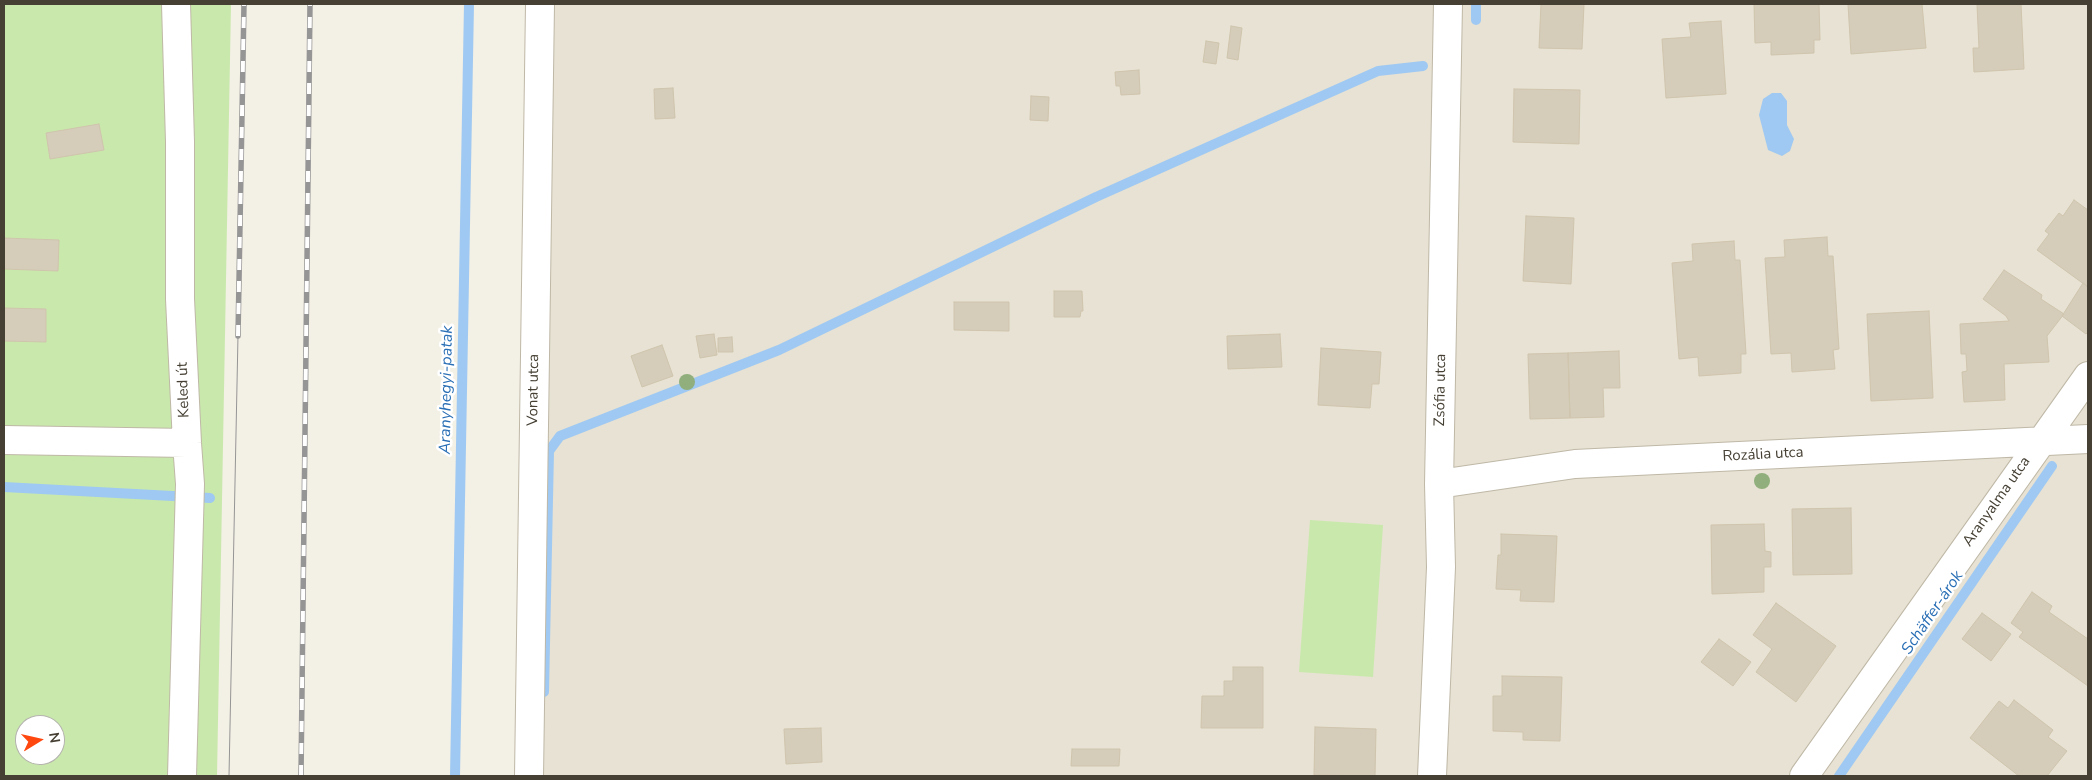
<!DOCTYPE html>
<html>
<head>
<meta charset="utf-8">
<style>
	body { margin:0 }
	#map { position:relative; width:2092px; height:780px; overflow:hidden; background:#f3f0e5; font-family:"Nunito Sans",sans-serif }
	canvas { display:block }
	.frame { position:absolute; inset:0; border:5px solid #464034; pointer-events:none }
	.north { position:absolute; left:15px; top:715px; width:50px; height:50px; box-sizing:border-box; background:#fff; border:1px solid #b5b3ae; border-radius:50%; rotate:81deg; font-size:14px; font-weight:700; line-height:20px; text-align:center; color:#464034 }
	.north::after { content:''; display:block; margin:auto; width:18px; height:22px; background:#ff4710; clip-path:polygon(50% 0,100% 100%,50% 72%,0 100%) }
</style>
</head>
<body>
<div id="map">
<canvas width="2092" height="780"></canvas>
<div class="frame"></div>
<div class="north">N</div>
</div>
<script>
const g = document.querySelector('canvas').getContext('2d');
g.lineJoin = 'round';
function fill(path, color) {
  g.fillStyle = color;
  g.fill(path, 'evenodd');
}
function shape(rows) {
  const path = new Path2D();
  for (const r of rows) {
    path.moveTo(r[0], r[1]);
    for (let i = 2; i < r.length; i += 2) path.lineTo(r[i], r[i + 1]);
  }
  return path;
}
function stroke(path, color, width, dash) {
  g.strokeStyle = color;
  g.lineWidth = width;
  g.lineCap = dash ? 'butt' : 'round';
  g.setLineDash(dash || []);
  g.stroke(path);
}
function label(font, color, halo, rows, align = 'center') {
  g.font = font + ' "Nunito Sans",sans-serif';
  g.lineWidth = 5;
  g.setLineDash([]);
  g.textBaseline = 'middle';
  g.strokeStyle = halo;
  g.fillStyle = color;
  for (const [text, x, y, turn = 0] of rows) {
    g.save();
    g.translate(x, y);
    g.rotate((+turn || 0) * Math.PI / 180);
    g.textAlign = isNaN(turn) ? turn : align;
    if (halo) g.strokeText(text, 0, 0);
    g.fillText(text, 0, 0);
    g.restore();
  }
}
const residential = shape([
	[525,4,2088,4,2088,776,524,776]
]);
const green = shape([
	[4,4,231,4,217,776,4,776],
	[25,725,55,725,55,755,25,755],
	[1310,520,1383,525,1373,677,1299,672]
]);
const water = shape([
	[1772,93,1781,93,1787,101,1787,125,1794,139,1790,151,1782,156,1768,150,1759,115,1763,99]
]);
const stream = shape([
	[1476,20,1476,4],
	[4,487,210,498],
	[544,692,549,451,560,436,779,350,1096,197,1378,71,1423,66],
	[455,776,469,4],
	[1839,776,2052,466]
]);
const building = shape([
	[1541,4,1584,4,1582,49,1539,48,1541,4],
	[1754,4,1819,4,1820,40,1814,40,1814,53,1771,55,1771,42,1755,43,1754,4],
	[1848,4,1922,4,1926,48,1851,54,1848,4],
	[1977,4,2021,4,2024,69,1974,72,1973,48,1979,48,1977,4],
	[1721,21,1726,94,1666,98,1662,39,1691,37,1689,23,1721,21],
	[1231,26,1242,28,1238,60,1227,58,1231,26],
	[1206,41,1219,43,1216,64,1203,62,1206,41],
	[1139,70,1140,94,1121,95,1120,86,1116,86,1115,72,1139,70],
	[673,88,675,118,655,119,654,89,673,88],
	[1514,89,1580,90,1579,144,1513,142,1514,89],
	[1031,96,1049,97,1048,121,1030,120,1031,96],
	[99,124,104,150,50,159,46,133,99,124],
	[2074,200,2088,210,2088,287,2037,250,2049,234,2045,231,2059,213,2063,216,2074,200],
	[1526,216,1574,218,1571,284,1523,281,1526,216],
	[1827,237,1828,256,1833,256,1839,349,1833,350,1835,369,1792,372,1791,353,1771,354,1765,258,1785,257,1784,240,1827,237],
	[4,238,59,240,58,271,4,269,4,238],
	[1734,241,1735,260,1740,260,1746,354,1741,354,1741,373,1699,376,1698,357,1679,359,1672,263,1693,261,1692,244,1734,241],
	[2004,270,2042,295,2041,299,2064,314,2047,336,2049,362,2004,364,2005,400,1964,402,1962,372,1967,371,1966,354,1961,354,1960,324,2009,321,2006,316,1983,299,2004,270],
	[2083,283,2088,287,2088,332,2086,334,2062,316,2083,283],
	[1054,291,1082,291,1083,311,1081,311,1080,317,1054,317,1054,291],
	[954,302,1009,302,1009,331,954,330,954,302],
	[4,308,46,309,46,342,4,341,4,308],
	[1929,311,1933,398,1871,401,1867,314,1929,311],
	[714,334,717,355,700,358,696,336,714,334],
	[1280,334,1282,367,1228,369,1227,336,1280,334],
	[732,337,733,352,718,352,718,338,732,337],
	[662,345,673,376,642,387,631,356,662,345],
	[1321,348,1381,352,1379,384,1372,384,1370,408,1318,405,1321,348],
	[1619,351,1620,388,1603,388,1604,417,1570,418,1568,353,1619,351],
	[1568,353,1570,418,1530,419,1528,354,1568,353],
	[1851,508,1852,574,1793,575,1792,509,1851,508],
	[1764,524,1765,551,1771,552,1771,567,1764,567,1764,592,1712,594,1711,525,1764,524],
	[1501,534,1557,536,1554,602,1520,601,1521,590,1496,589,1498,555,1501,555,1501,534],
	[2032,592,2052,606,2049,612,2088,639,2088,686,2019,637,2023,632,2011,623,2032,592],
	[1776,603,1836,646,1796,702,1756,672,1772,649,1753,635,1776,603],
	[1982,613,2011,634,1991,661,1962,639,1982,613],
	[1719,639,1751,662,1733,686,1701,662,1719,639],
	[1233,667,1263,667,1263,728,1201,728,1202,696,1224,696,1224,681,1233,681,1233,667],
	[1502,676,1562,677,1560,741,1523,740,1523,732,1493,731,1493,696,1502,696,1502,676],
	[2014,700,2053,730,2048,737,2067,751,2047,776,2019,776,1970,738,1999,701,2008,708,2014,700],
	[1315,727,1376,729,1375,776,1314,775,1315,727],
	[821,728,822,762,786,764,784,729,821,728],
	[1072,749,1120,749,1119,766,1071,766,1072,749]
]);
const minor = shape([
	[176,4,180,142,180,299,187,443,190,484,182,776],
	[4,440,187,443],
	[1439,484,1575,464,2088,439],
	[529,776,540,4],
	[1432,776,1441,567,1439,484,1448,4],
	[1804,776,2088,376]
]);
const tram = shape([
	[229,776,238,336]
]);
const rail = shape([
	[238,336,244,4],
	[301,776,310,4]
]);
const trees = [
	[687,382],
	[1762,481]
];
const streetNames = [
	["Keled út",184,390,-92],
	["Vonat utca",534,390,-89],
	["Zsófia utca",1441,390,-89],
	["Rozália utca",1763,455,-3],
	["Aranyalma utca",1997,502,-55]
];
const waterNames = [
	["Aranyhegyi-patak",447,390,-89],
	["Schäffer-árok",1933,613,-56]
];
fill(residential, '#e7e2d3');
fill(green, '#c9e9ac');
fill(water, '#9fc9f2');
stroke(stream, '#9fc9f2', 10);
fill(building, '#d5ccba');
stroke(building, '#d0c5ad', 1);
stroke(minor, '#bfb8a7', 30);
stroke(minor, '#fff', 28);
stroke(tram, '#959595', 1);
stroke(rail, '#959595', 5.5);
stroke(rail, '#fff', 4, [11]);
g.fillStyle = '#90af7c';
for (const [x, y] of trees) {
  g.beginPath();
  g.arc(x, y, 8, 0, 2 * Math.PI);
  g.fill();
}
label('15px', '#464034', '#fff', streetNames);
label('italic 16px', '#2a6fb5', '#fff', waterNames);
</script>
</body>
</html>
